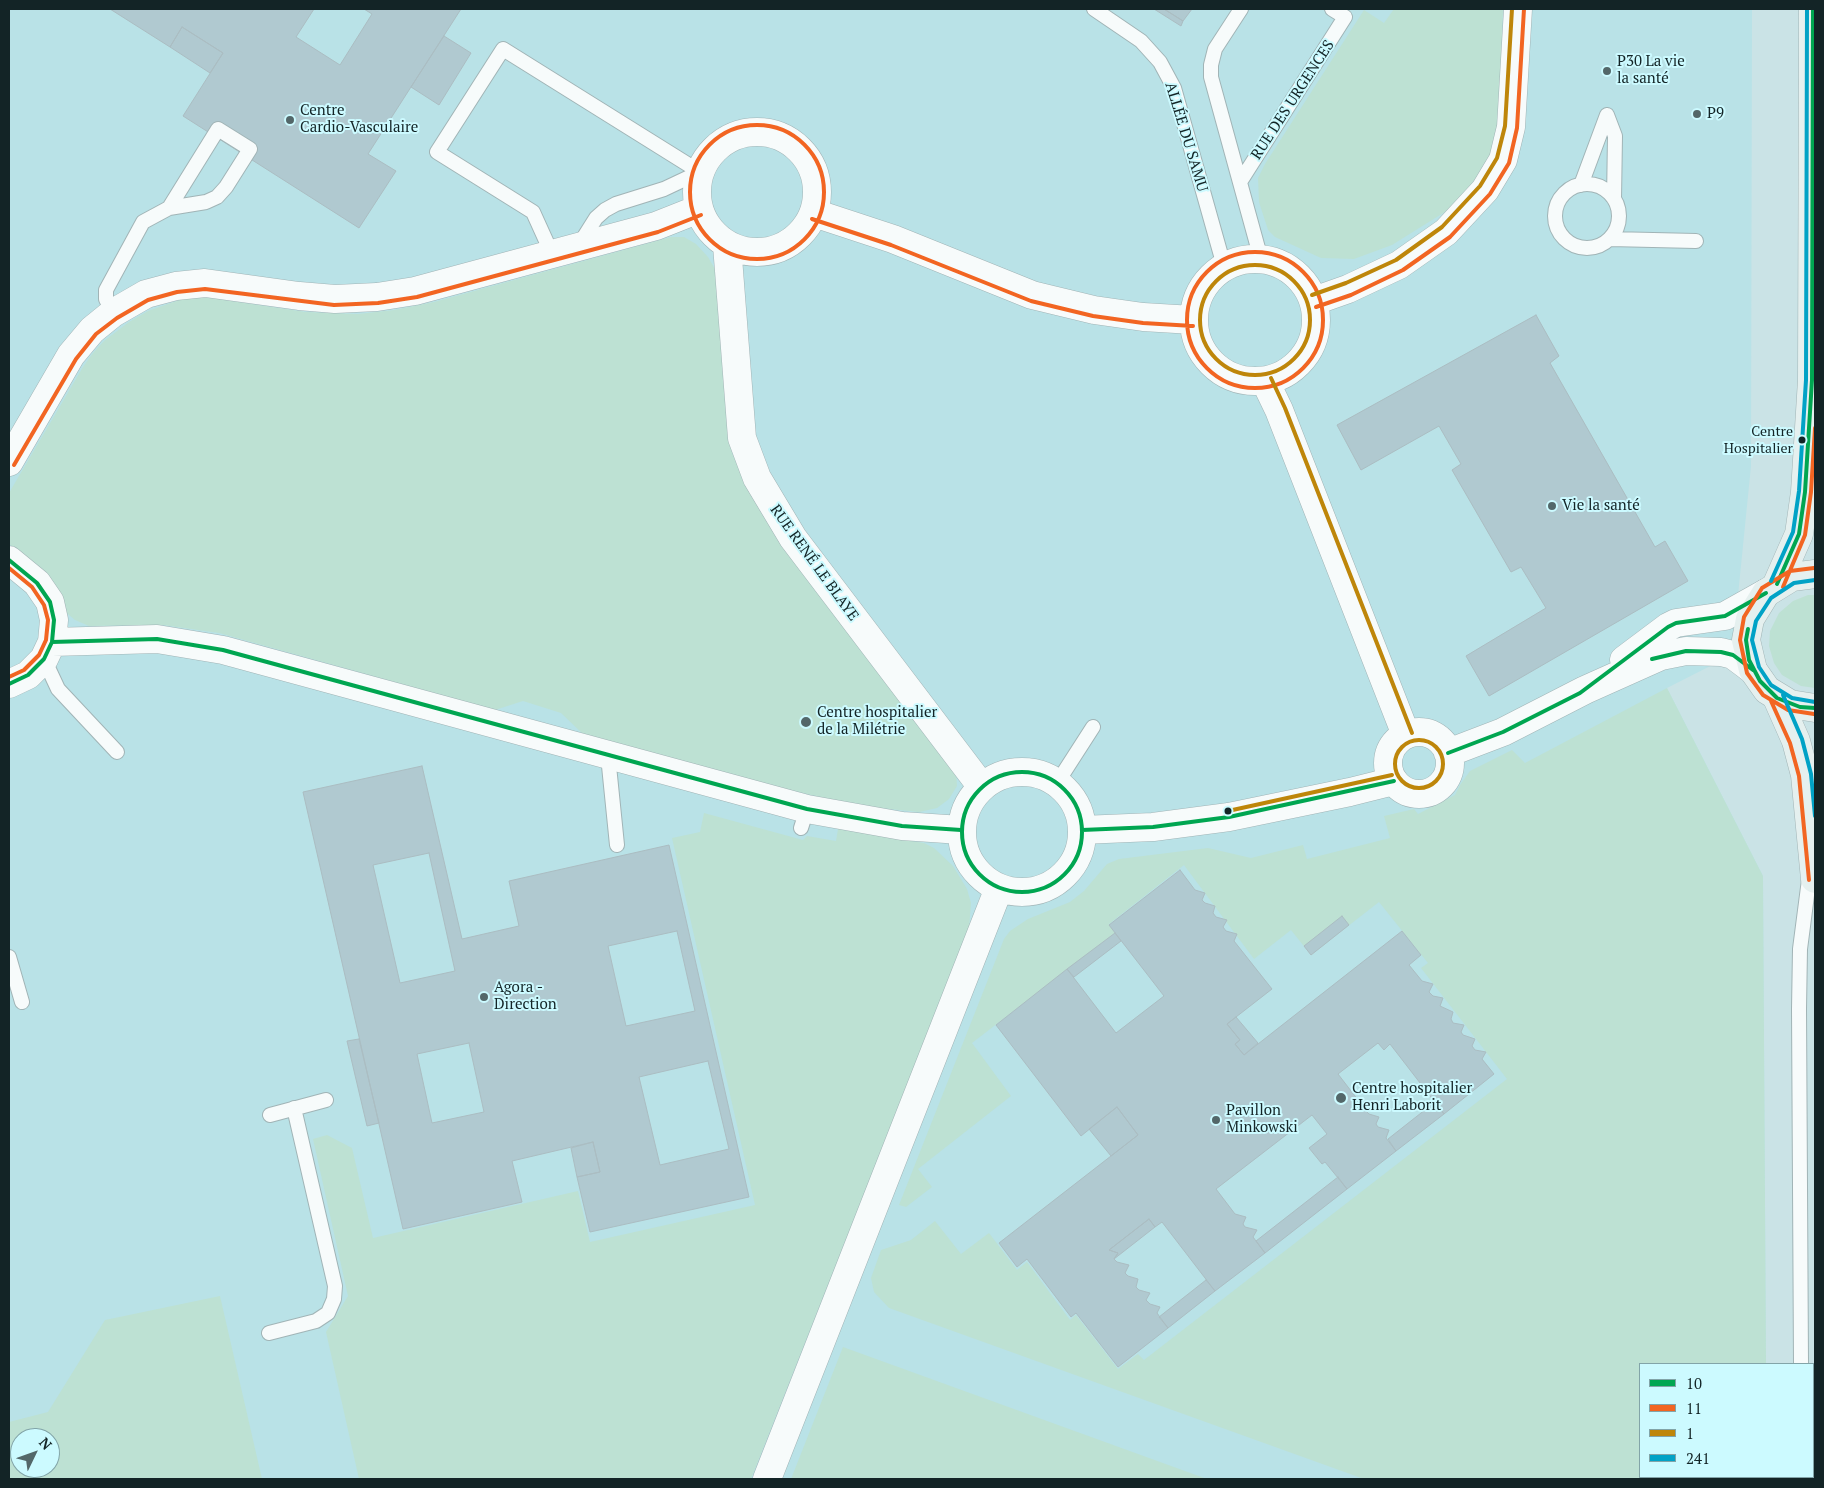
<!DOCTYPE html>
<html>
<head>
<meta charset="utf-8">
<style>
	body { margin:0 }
	#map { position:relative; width:1824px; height:1488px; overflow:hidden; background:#cae3e6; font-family:"PT Serif",serif }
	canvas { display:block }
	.frame { position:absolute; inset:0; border:10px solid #132426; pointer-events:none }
	.legend { position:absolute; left:1639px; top:1363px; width:175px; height:115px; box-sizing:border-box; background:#ccfaff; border:1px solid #82a4a8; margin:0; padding:6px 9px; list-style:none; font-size:15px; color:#132426 }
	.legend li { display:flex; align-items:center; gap:10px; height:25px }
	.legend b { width:25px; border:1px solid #82a4a8 }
	.north { position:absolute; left:10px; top:1428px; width:50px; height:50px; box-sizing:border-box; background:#ccfaff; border:1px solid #82a4a8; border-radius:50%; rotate:48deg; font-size:14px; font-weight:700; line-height:20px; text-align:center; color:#132426 }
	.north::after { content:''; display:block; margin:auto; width:18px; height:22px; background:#536769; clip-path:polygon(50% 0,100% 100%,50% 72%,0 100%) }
</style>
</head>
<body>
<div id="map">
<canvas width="1824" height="1488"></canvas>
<div class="frame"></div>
<ul class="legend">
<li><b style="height:6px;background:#00a651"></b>10</li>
<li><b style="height:6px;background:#f26522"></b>11</li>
<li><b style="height:6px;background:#be860a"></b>1</li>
<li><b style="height:6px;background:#01a2c6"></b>241</li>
</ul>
<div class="north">N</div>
</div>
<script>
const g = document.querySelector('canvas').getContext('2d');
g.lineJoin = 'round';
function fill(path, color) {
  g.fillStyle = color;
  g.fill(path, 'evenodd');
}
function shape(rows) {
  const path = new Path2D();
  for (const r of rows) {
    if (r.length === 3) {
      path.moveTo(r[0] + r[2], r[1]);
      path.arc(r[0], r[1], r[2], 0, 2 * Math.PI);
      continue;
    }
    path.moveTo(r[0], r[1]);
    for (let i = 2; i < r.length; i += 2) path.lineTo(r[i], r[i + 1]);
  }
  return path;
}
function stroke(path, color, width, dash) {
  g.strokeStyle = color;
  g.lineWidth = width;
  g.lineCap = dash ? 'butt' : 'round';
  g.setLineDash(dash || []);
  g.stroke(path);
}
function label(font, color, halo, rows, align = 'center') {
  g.font = font + ' "PT Serif",serif';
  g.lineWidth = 4;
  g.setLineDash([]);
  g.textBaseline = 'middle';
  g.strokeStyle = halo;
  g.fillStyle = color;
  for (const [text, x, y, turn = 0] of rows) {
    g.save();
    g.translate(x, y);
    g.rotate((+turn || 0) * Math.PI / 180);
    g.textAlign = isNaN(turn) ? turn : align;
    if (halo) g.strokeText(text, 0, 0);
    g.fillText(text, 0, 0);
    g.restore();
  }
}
const built = shape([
	[9,9,1752,9,1751,466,1732,655,1667,688,1763,876,1766,1364,1640,1364,1640,1477,1767,1477,1767,1479,9,1479],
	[20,1438,50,1438,50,1468,20,1468]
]);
const green = shape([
	[1394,9,1503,9,1499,126,1494,149,1471,192,1448,210,1392,245,1354,259,1321,258,1275,237,1268,230,1259,202,1258,178,1265,164,1364,10,1384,23],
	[671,237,684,237,696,244,708,257,715,269,732,453,767,521,956,771,957,786,949,799,937,808,919,812,860,806,776,787,583,734,561,713,523,701,495,710,219,633,163,625,89,626,75,620,62,609,43,572,9,544,9,493,83,367,93,353,104,341,129,322,148,311,185,298,205,297,306,312,358,314,394,310,434,302],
	[1808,595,1815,595,1815,688,1801,686,1782,675,1774,663,1769,646,1770,631,1779,613,1793,601],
	[1667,688,1763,876,1766,1364,1640,1364,1640,1477,1767,1477,1767,1479,1364,1479,889,1308,874,1292,871,1278,881,1250,911,1240,935,1221,961,1254,989,1233,1017,1270,1027,1262,1070,1320,1076,1315,1118,1369,1138,1354,1144,1360,1507,1079,1421,968,1428,963,1379,902,1311,955,1291,930,1254,959,1184,865,1109,924,1115,933,972,1043,1011,1096,918,1169,932,1187,906,1207,899,1205,1004,939,1010,931,1028,919,1070,902,1084,891,1107,864,1119,859,1208,848,1251,858,1303,845,1307,859,1390,838,1384,816,1414,809,1418,814,1455,795,1460,785,1470,771,1512,750,1525,763],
	[704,813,803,840,807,836,836,841,838,829,924,843,934,848,953,866,967,889,971,903,969,929,751,1479,359,1479,326,1332,348,1296,313,1139,327,1135,352,1148,373,1238,578,1191,590,1242,755,1205,672,838,700,832],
	[220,1296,262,1479,9,1479,9,1422,48,1412,105,1320],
	[20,1438,50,1438,50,1468,20,1468],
	[843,1347,1207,1479,791,1479]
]);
const building = shape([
	[110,9,314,9,296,37,340,65,372,14,364,9,461,9,368,154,396,171,359,228,183,116,223,53,182,27,170,47,110,9],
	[1154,9,1164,9,1183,21,1181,26,1154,9],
	[1164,9,1192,9,1183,21,1164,9],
	[182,27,223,53,210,73,170,47,182,27],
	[444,36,471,53,439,105,411,87,444,36],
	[1536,315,1559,356,1550,363,1655,547,1665,541,1688,581,1489,696,1466,656,1546,608,1521,567,1511,572,1452,470,1461,464,1439,426,1361,470,1337,425,1536,315],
	[422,766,462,939,519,926,509,881,669,845,749,1197,590,1232,577,1177,600,1172,593,1142,512,1161,522,1202,403,1229,303,792,422,766],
	[429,853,455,971,400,983,373,865,429,853],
	[677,931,695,1011,626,1026,608,946,677,931],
	[469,1043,484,1112,432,1123,417,1054,469,1043],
	[708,1061,729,1149,660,1165,639,1077,708,1061],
	[1180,870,1195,890,1205,893,1202,900,1205,903,1215,906,1213,913,1216,917,1227,920,1223,927,1226,931,1237,934,1234,941,1272,989,1227,1024,1240,1040,1235,1044,1244,1055,1402,931,1421,955,1409,965,1422,981,1433,984,1429,992,1433,996,1443,998,1440,1006,1453,1012,1451,1019,1453,1023,1464,1025,1461,1032,1463,1035,1475,1039,1472,1046,1475,1050,1486,1052,1482,1059,1494,1074,1444,1114,1390,1044,1384,1050,1378,1043,1338,1074,1358,1100,1369,1103,1366,1111,1369,1114,1379,1117,1376,1124,1378,1127,1389,1130,1386,1138,1396,1151,1347,1189,1325,1162,1322,1164,1309,1148,1327,1134,1312,1115,1216,1189,1235,1214,1246,1217,1243,1224,1245,1227,1257,1230,1253,1237,1265,1253,1215,1291,1162,1222,1155,1227,1149,1219,1109,1250,1118,1253,1114,1259,1117,1262,1129,1265,1125,1273,1128,1276,1138,1279,1136,1287,1139,1290,1150,1293,1146,1300,1150,1304,1160,1307,1157,1313,1168,1328,1118,1367,1076,1313,1071,1317,1027,1259,1017,1267,999,1243,1138,1135,1117,1107,1081,1136,996,1025,1067,969,1116,1033,1164,996,1109,925,1180,870],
	[1342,916,1349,925,1311,955,1304,946,1342,916],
	[1115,933,1121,941,1074,977,1067,969,1115,933],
	[1236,1017,1258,1043,1244,1055,1235,1044,1240,1040,1227,1024,1236,1017],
	[359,1039,379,1123,367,1126,347,1041,359,1039],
	[1435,1102,1444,1114,1396,1151,1388,1139,1435,1102],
	[1117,1107,1138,1135,1111,1156,1089,1129,1117,1107],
	[593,1142,600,1172,577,1177,571,1148,593,1142],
	[1338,1177,1347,1189,1265,1253,1256,1241,1338,1177],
	[1149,1219,1155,1227,1114,1259,1118,1253,1109,1250,1149,1219],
	[1206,1280,1215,1291,1168,1328,1159,1317,1206,1280]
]);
const lane = shape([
	[1094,9,1141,41,1160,62,1174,88,1224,266],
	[1241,9,1215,49,1211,65,1211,77,1261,259],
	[1607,115,1615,136,1614,199],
	[1240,182,1345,17,1332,9],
	[1587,216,32],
	[1581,185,1607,115],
	[1610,239,1696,241],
	[579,245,596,218,605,210,616,204,664,189,700,172],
	[552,254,533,212,437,152,503,49,700,172],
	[113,313,106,299,106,290,143,222,169,208,206,202,217,197,226,187,250,149,218,129,169,208],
	[44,659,58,689,117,752],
	[608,756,617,845],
	[1057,783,1093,727],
	[801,828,807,809],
	[9,957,22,1002],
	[270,1115,326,1100],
	[269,1333,316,1321,328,1313,334,1299,335,1286,294,1108],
	[1801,1364,1799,1009,1800,949,1810,872],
	[1801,1477,1801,1479]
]);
const street = shape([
	[757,192,60],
	[814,213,893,239,1032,295,1094,310,1143,317,1193,320],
	[727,245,742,438,757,478,793,538,982,787],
	[1255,320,61],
	[1314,301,1348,289,1399,265,1446,232,1485,190,1503,160,1511,127,1518,9],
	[1265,381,1279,410,1406,735],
	[9,462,71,355,92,330,113,313,146,294,176,286,205,283,299,296,335,299,377,297,415,291,656,226,699,209],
	[9,560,37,583,50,602,54,620,52,642,44,659,28,675,9,684],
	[52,642,157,639,223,650,807,809,902,826,961,830],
	[1624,660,1668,627,1676,623,1725,616,1766,593],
	[1419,763,31],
	[1448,753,1503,732,1585,690,1661,656,1686,651,1721,652,1733,655,1753,670],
	[1022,832,60],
	[1082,830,1153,827,1229,817,1350,792,1394,781],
	[767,1479,999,888]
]);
const secondary = shape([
	[1815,574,1792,577,1766,593,1750,619,1746,640,1753,670,1767,690,1790,704,1815,708],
	[1777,584,1799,534,1805,492,1812,380,1813,9],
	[1777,698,1796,741,1805,775,1815,879]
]);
const bus1 = shape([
	[9,560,37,583,50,602,54,620,52,642,44,659,28,675,9,684],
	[1777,584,1799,534,1805,492,1812,380,1813,9],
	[1748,629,1746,640,1749,660,1760,681,1777,698,1800,707,1815,708],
	[52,642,157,639,223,650,807,809,902,826,961,830],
	[1652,659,1686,651,1721,652,1733,655,1753,670],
	[1448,753,1503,732,1580,693,1668,627,1676,623,1725,616,1766,593],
	[1022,832,60],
	[1082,830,1153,827,1229,817,1394,781]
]);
const bus2 = shape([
	[757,192,67],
	[812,219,891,245,1031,301,1093,316,1143,323,1193,326],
	[1255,320,68],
	[1316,307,1351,295,1403,270,1450,237,1490,194,1509,163,1517,128,1524,9],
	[14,465,76,359,96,334,117,318,148,300,177,292,205,289,334,305,378,303,417,297,658,232,701,215],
	[9,568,32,587,44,605,48,620,46,640,39,655,24,670,9,677],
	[1783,587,1805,535,1811,492,1815,428],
	[1771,701,1790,743,1799,776,1809,880],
	[1814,714,1788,710,1763,695,1747,673,1740,640,1744,617,1762,588,1790,571,1814,568]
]);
const bus3 = shape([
	[1255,320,55],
	[1312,295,1346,283,1396,260,1442,227,1480,186,1497,158,1505,126,1512,9],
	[1271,378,1285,408,1412,733],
	[1419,764,24],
	[1228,811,1392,775]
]);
const bus4 = shape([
	[1815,580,1794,583,1771,598,1756,621,1752,640,1759,667,1771,685,1792,698,1815,702],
	[1771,581,1793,532,1799,491,1806,380,1807,9],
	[1783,695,1802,739,1811,774,1815,816]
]);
const markers = [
	[1607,71,5,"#536769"],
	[1697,114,5,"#536769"],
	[290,120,5,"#536769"],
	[1802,440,4.5,"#132426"],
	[1552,506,5,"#536769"],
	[806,722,6,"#536769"],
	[1228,811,4.5,"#132426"],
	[484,997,5,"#536769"],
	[1341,1098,6,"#536769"],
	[1216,1120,5,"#536769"]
];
const busNames = [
	["Centre",1793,432],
	["Hospitalier",1793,449]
];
const poiNames = [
	["P30 La vie",1617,62],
	["la santé",1617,79],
	["Centre",300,111],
	["Cardio-Vasculaire",300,128],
	["P9",1707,114],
	["Vie la santé",1562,506],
	["Centre hospitalier",817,713],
	["de la Milétrie",817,730],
	["Agora -",494,988],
	["Direction",494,1005],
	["Centre hospitalier",1352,1089],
	["Henri Laborit",1352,1106],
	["Pavillon",1226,1111],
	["Minkowski",1226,1128]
];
const streetNames = [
	["RUE DES URGENCES",1293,100,-57],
	["ALLÉE DU SAMU",1186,137,73],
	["RUE RENÉ LE BLAYE",814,563,54]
];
fill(built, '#b9e2e7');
fill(green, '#bde1d3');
fill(building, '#b0c9d0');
stroke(building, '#abbdc2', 1);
stroke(lane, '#a1b4b6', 16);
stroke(street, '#a1b4b6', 29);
stroke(secondary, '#a1b4b6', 29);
stroke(lane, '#f7fbfb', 14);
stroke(street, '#f7fbfb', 28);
stroke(secondary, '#e5f0ef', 28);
stroke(bus1, '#00a651', 4);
stroke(bus2, '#f26522', 4);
stroke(bus3, '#be860a', 4);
stroke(bus4, '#01a2c6', 4);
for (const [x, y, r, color] of markers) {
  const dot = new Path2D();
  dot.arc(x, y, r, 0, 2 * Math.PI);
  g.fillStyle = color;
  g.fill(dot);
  stroke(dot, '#ccfaff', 2);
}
label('14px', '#132426', '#ccfaff', busNames, 'right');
label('15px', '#132426', '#ccfaff', poiNames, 'left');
label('15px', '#132426', '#ccfaff', streetNames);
</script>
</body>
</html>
